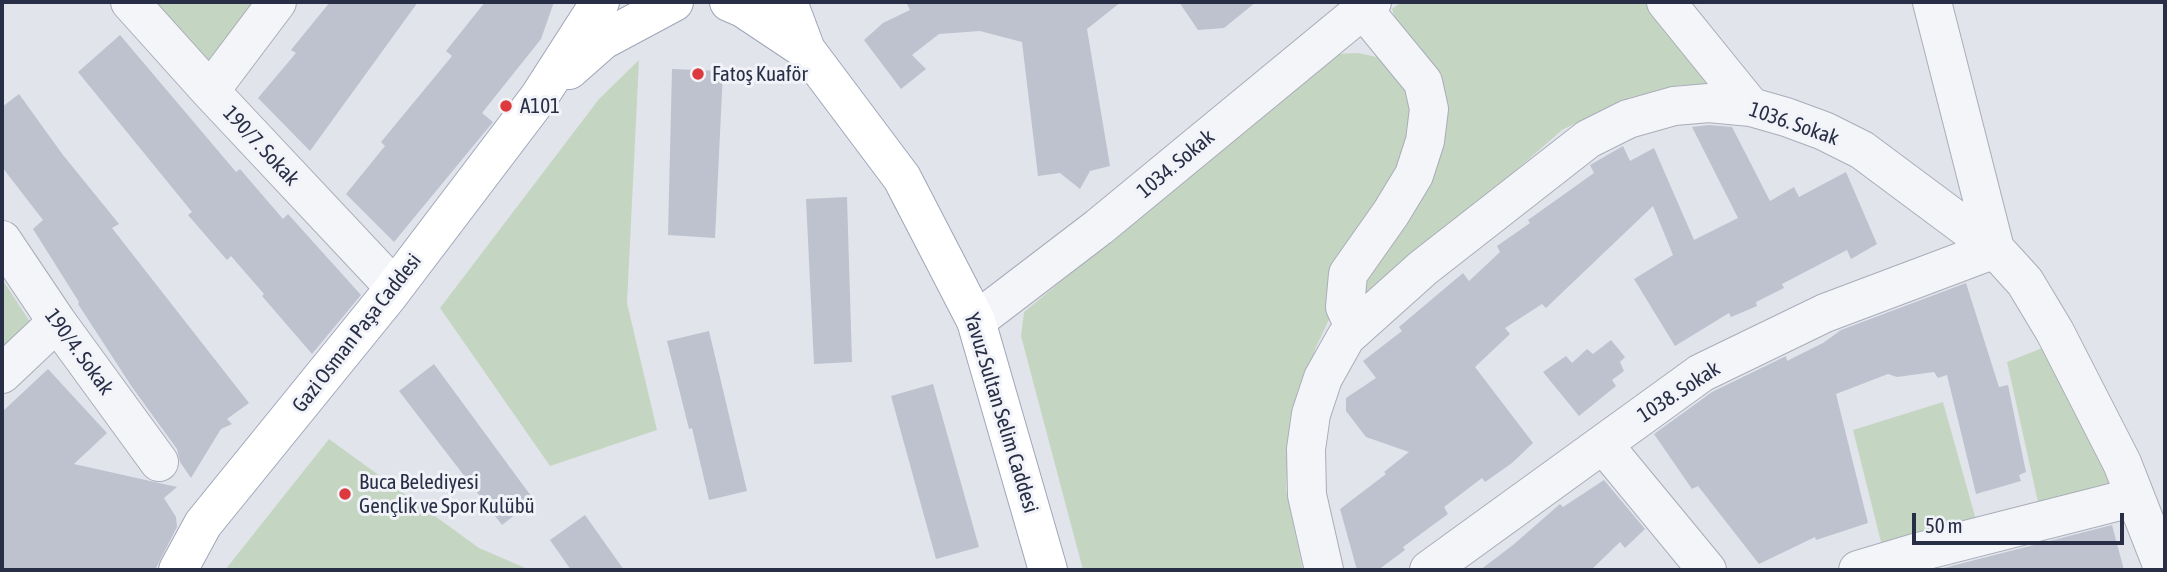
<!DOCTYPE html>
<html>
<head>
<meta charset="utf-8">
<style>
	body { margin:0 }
	#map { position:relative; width:2167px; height:572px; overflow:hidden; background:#e1e4eb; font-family:"Asap Condensed",sans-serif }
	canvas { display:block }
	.frame { position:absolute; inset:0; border:4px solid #272e45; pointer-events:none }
	.scale { position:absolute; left:1912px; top:513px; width:212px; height:32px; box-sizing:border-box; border:4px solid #272e45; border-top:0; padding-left:9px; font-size:21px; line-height:24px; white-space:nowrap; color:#272e45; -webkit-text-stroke:5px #f1f3f8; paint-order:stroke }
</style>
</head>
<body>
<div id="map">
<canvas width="2167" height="572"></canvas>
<div class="frame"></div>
<div class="scale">50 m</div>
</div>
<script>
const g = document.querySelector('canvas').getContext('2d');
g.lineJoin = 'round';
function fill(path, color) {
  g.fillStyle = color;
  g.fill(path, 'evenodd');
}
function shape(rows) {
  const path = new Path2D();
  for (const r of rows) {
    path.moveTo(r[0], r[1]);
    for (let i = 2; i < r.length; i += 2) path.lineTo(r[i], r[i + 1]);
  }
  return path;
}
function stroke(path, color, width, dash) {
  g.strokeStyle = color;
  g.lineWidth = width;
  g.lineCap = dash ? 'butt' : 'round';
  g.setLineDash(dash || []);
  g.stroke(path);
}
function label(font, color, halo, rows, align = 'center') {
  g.font = font + ' "Asap Condensed",sans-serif';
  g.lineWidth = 6;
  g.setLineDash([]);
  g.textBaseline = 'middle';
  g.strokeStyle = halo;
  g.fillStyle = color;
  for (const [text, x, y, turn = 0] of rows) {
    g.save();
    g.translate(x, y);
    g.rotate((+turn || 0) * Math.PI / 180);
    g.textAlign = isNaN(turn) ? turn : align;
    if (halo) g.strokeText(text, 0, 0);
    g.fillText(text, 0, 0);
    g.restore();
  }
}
const green = shape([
	[156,2,257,2,209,63],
	[1401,2,1658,2,1724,90,1681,85,1628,98,1562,130,1361,306,1355,282,1437,144,1392,9],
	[1358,53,1381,58,1409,83,1414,140,1316,347,1290,428,1286,489,1303,570,1083,570,1021,336,1024,312,1334,54],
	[639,60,627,303,657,430,550,466,440,308,599,99],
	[2,279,34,328,2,358],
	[2045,347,2113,483,2038,502,2007,362],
	[1943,402,1976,520,1882,546,1853,430],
	[329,439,479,548,530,570,225,570]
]);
const building = shape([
	[330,2,418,2,310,151,258,98,296,53,291,50],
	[485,2,554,2,541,39,482,113,493,122,394,242,346,194,385,146,381,142,452,56,446,51],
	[906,2,1121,2,1087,29,1110,166,1090,171,1080,189,1060,173,1038,176,1022,42,980,31,939,34,912,55,926,69,901,89,864,40,883,23,910,10],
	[1179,2,1256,2,1224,28,1198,30],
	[120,35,236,172,240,169,283,219,288,214,361,295,312,354,262,296,264,294,231,256,227,260,188,215,192,212,78,72],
	[672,69,723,71,715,238,668,235],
	[19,94,63,155,119,224,112,228,249,403,227,419,232,424,221,429,191,478,180,462,177,449,132,387,78,304,79,302,33,229,43,220,2,167,2,107],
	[1709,125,1732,127,1770,201,1794,187,1799,197,1846,172,1877,244,1851,259,1847,250,1782,284,1784,288,1756,302,1757,306,1731,317,1729,313,1675,346,1634,279,1673,255,1653,206,1546,308,1542,304,1505,328,1510,334,1475,367,1533,443,1512,463,1485,482,1482,478,1444,507,1448,514,1403,547,1405,550,1378,570,1357,570,1340,509,1386,474,1384,472,1409,452,1366,437,1346,411,1346,398,1376,378,1363,361,1402,331,1399,327,1463,273,1469,281,1500,252,1497,246,1530,223,1528,220,1594,173,1590,165,1623,146,1630,161,1654,148,1694,240,1738,218,1692,127],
	[847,197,852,362,814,364,806,199],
	[1966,283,1999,387,2008,385,2026,472,2019,475,2021,481,1976,494,1947,375,1938,378,1934,372,1897,377,1888,374,1836,394,1868,523,1816,540,1815,537,1759,564,1698,486,1692,489,1654,434,1712,392,1786,356,1787,361,1823,343,1841,330],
	[709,331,747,491,709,500,692,428,689,429,667,341],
	[1611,340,1625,357,1620,362,1624,371,1612,380,1616,386,1579,416,1543,372,1566,356,1572,363,1587,349,1593,354],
	[434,364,534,500,502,525,399,391],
	[48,369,107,433,74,464,177,487,164,498,176,517,177,527,155,570,2,570,2,412],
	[933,384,979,547,936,559,891,396],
	[1604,480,1645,529,1625,548,1620,542,1591,570,1480,570,1513,545,1560,504,1563,507],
	[585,515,624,570,571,570,550,540],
	[2112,525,2124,570,1936,570]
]);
const minor = shape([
	[130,2,210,91,394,287],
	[1666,2,1751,107],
	[1932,2,1995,249],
	[210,91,277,2],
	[2,240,57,322,159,462],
	[976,321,1099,227,1372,2],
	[1355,329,1345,307,1348,274,1391,213,1414,175,1425,141,1429,109,1423,82,1363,9],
	[2,374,57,322],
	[1603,444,1707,570],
	[1324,570,1307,495,1306,449,1311,414,1323,378,1346,337,1423,268,1588,139,1628,119,1674,106,1709,103,1751,107,1786,117,1824,131,1862,150,1995,249,2025,282,2055,332,2122,463,2164,570],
	[1429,570,1701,373,1825,313,1995,249],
	[1858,570,1915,553,2135,497]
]);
const major = shape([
	[729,2,743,8,806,50],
	[788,2,806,50,902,178,976,321,1048,570],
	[569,70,603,40,674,2],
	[178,570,203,524,388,296,539,97,600,2]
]);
const markers = [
	[698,74,7,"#dc3a3e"],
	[506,106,7,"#dc3a3e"],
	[345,494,7,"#dc3a3e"]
];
const poiNames = [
	["Fatoş Kuaför",712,74],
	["A101",520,106],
	["Buca Belediyesi",359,482],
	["Gençlik ve Spor Kulübü",359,506]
];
const streetNames = [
	["1036. Sokak",1794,124,19],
	["190/7. Sokak",261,146,47],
	["1034. Sokak",1176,164,-40],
	["Gazi Osman Paşa Caddesi",357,333,-52],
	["190/4. Sokak",79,352,54],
	["1038. Sokak",1679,392,-33],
	["Yavuz Sultan Selim Caddesi",1001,413,73]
];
fill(green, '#c4d6c1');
fill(building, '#bec2cf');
stroke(minor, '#a9adb9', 40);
stroke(major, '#9fa6b8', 40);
stroke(minor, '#f4f5f9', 38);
stroke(major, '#fff', 38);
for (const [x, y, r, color] of markers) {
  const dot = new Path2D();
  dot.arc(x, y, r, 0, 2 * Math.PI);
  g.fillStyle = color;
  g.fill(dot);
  stroke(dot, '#f1f3f8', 2.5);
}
label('21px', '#272e45', '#f1f3f8', poiNames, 'left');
label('21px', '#272e45', '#f1f3f8', streetNames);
</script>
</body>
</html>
